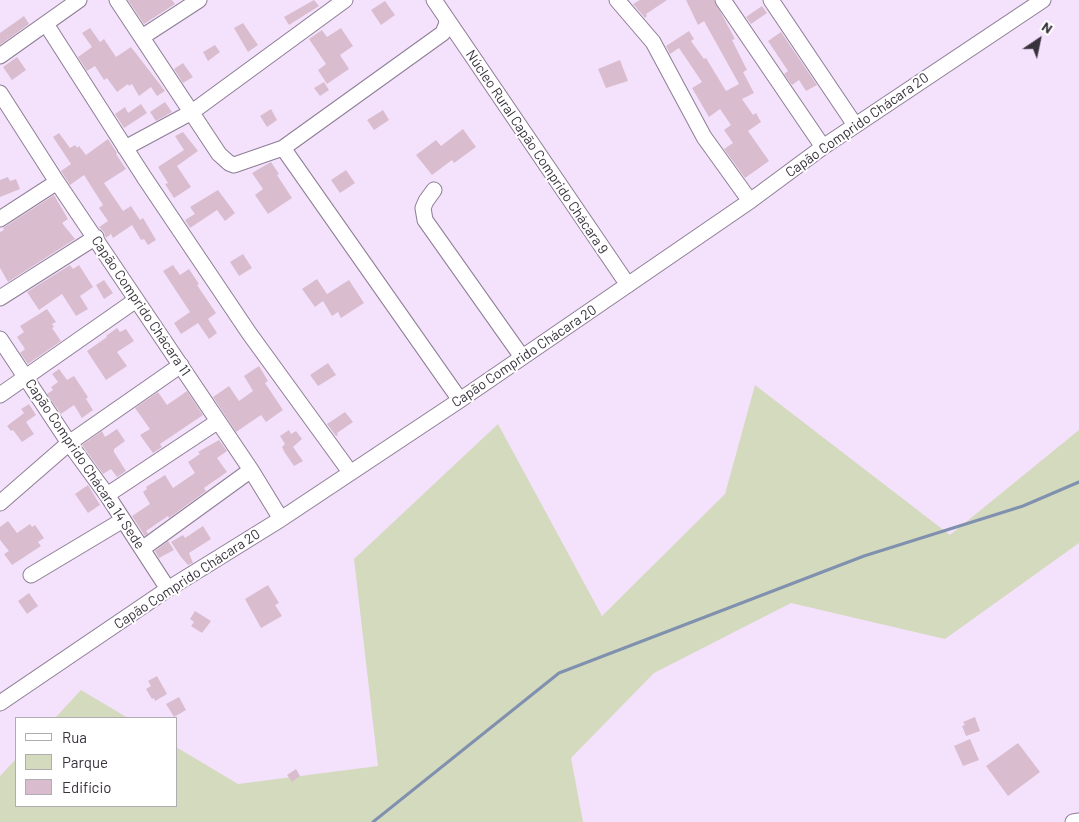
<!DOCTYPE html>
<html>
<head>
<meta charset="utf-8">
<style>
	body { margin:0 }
	#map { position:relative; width:1079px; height:822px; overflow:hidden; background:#f4e2fc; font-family:Barlow,sans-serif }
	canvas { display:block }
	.legend { position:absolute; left:15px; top:717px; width:162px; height:90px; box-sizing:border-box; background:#fff; border:1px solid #afadb1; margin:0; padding:6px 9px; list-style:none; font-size:15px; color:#38323c }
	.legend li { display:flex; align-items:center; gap:10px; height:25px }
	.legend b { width:25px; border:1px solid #afadb1 }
	.north { position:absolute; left:1014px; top:15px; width:50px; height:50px; -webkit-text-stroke:4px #fff; paint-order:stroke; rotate:34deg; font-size:14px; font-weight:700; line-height:20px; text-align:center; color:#38323c }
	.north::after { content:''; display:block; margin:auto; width:18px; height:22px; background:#38323c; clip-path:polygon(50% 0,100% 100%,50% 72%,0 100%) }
</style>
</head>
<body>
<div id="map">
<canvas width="1079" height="822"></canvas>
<ul class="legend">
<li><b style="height:6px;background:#fff"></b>Rua</li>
<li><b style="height:14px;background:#d4dabd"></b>Parque</li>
<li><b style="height:14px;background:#d9bdcf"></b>Edifício</li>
</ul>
<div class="north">N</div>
</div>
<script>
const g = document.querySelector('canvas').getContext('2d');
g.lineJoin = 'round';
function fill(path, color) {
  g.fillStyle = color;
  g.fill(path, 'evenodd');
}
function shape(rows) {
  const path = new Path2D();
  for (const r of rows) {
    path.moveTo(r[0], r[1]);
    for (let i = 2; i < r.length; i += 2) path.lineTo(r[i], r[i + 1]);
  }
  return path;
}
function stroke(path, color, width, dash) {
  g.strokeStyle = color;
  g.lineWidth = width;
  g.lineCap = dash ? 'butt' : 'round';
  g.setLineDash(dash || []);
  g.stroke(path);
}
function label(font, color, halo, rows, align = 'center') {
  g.font = font + ' Barlow,sans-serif';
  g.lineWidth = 4;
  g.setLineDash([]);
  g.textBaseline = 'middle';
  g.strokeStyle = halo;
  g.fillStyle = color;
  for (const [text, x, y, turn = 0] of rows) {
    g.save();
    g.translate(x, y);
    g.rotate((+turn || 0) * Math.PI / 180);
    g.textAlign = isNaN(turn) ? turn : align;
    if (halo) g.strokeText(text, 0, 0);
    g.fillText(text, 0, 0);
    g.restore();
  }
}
const green = shape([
	[755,385,950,535,1079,430,1079,543,945,639,791,603,654,673,571,758,583,822,0,822,0,776,16,759,16,806,176,806,176,747,238,784,378,766,354,559,498,424,602,616,725,494],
	[81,690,128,718,55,718]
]);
const stream = shape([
	[373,822,559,673,864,556,1023,506,1079,482]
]);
const building = shape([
	[128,0,172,0,175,4,144,24],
	[314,0,319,6,289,25,284,17],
	[640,0,667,0,646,14,647,16,645,18,633,4],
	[686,0,714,0,735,39,732,40,747,70,743,72,754,93,742,99,753,115,756,113,761,122,748,131,769,161,745,178,724,149,733,143,724,130,731,125,720,109,709,117,692,88,702,82,679,48,670,54,666,46,689,31,694,39,691,41,704,59,706,58,726,91,739,84,704,21,698,25],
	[385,1,395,15,381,25,371,10],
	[762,6,767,13,751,24,746,17],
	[24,16,29,24,0,45,0,33],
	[243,23,258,45,248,52,234,28],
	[90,28,100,42,104,39,116,57,131,47,165,91,157,96,151,87,139,96,132,84,129,86,128,84,117,92,107,78,104,80,95,66,87,71,78,57,92,47,82,33],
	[341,28,353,46,340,55,349,69,327,84,318,70,326,64,309,39,322,30,327,37],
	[781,32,817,85,806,91,799,80,792,85,784,74,788,71,768,41],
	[215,45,220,52,208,61,203,52],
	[17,57,26,70,12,80,3,67],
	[620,60,628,81,606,88,598,69],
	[183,63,193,77,183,83,174,69],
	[324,82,329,90,320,96,314,88],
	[165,102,172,112,156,121,150,112],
	[141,104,147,113,124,128,115,114,125,107,128,113],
	[271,109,277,120,267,127,260,116],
	[383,110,389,120,374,130,367,120],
	[463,129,476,147,454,163,452,160,432,175,416,155,436,140,441,146],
	[183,132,198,151,177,166,191,187,174,198,165,184,168,183,158,167,184,150,175,136],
	[59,133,70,148,75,145,77,148,79,146,86,155,108,139,117,153,116,154,126,169,104,183,123,211,131,206,140,220,143,218,156,240,148,245,144,239,141,240,132,225,113,238,111,234,106,238,104,232,99,227,108,221,99,208,103,205,84,175,70,185,61,171,71,164,53,137],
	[271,162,279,174,277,175,292,198,268,214,255,195,263,189,252,173],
	[346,170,355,183,340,193,331,180],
	[8,177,10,181,16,179,20,189,0,197,0,180],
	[218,190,235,213,225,221,217,210,190,228,185,220,195,214,190,207],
	[54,195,68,219,62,223,75,239,8,282,0,268,0,232,4,230,3,228],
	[243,254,252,268,239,276,230,262],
	[70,265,73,269,79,265,93,287,80,296,88,309,76,316,62,294,39,310,27,292],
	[173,265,180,275,189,269,199,284,197,285,216,313,208,319,217,333,209,339,198,323,181,334,174,323,190,312,163,271],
	[317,279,327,294,349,280,364,303,341,318,338,312,332,316,323,301,315,307,302,289],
	[104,280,113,293,104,299,96,285],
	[47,309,56,322,52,324,54,327,52,328,61,341,28,364,20,353,25,349,17,337,24,332,20,326],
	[117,328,120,332,126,329,134,341,117,352,127,366,106,380,87,351,107,337,106,336],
	[328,363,336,375,318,386,310,375],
	[259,366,268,381,265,383,283,410,266,422,261,415,236,432,213,397,229,386,239,401,253,391,244,376],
	[59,369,67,380,74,376,88,397,86,399,93,410,82,418,74,405,61,414,47,394,53,390,51,387,58,382,52,374],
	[187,391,203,415,160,444,162,447,153,453,140,435,150,429,135,408,158,392,167,405],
	[29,404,36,415,26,422,34,434,22,442,13,430,11,431,7,426,24,413,21,409],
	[345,412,353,422,337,433,338,435,336,436,327,424],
	[117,429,125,441,114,449,114,452,126,471,117,477,111,469,103,474,82,445,102,431,105,437],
	[289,430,291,434,296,431,302,439,293,447,303,461,294,466,285,453,282,447,285,444,280,436],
	[219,440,227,451,217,458,227,472,204,488,206,491,169,518,168,516,146,531,148,533,145,536,132,516,150,504,143,492,147,489,146,487,165,475,173,488,195,473,188,462,200,454,198,452,203,449],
	[88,485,100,505,88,513,75,494],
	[8,521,17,533,30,524,32,527,35,525,44,538,38,542,41,546,12,565,4,554,9,551,0,540,0,527],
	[203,526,211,539,189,553,193,563,188,565,181,557,171,542,183,535,185,538],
	[168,541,174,550,159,558,155,551],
	[268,585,279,603,275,605,282,616,261,628,245,599],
	[29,593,38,606,27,614,18,601],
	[195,611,211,621,202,633,191,626,194,622,190,619],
	[157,676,167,694,155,701,154,698,152,699,146,689,151,686,148,681],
	[179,697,186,710,174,717,166,704],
	[975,717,980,731,966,736,962,726,965,725,963,722],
	[970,739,979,760,963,766,954,746],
	[1018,743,1040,772,1008,796,986,766],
	[296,769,300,776,292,782,287,775]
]);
const minor = shape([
	[117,0,219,154,229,163,234,165,283,148,443,33,447,23,446,18],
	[434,0,628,285],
	[617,0,653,42,704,137,750,201],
	[723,0,823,147],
	[771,0,855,125],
	[46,24,144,177,249,333,350,472],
	[142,37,199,0],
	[0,56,79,0],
	[0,93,57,182,251,470,281,519],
	[125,148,192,112,345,0],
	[283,148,460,400],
	[434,190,426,201,423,208,425,220,522,357],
	[0,219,57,182],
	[0,298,96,237],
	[0,339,69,443,107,495,168,589],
	[0,395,136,300],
	[107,495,217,422],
	[0,503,69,443,181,365],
	[142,549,251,470],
	[31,575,123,520],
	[0,703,168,589,281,519,460,400,750,201,823,147,1043,0],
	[1073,822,1079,821]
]);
const streetNames = [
	["Capão Comprido Chácara 20",857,125,-35],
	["Núcleo Rural Capão Comprido Chácara 9",537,152,56],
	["Capão Comprido Chácara 11",141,306,56],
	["Capão Comprido Chácara 20",524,356,-34],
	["Capão Comprido Chácara 14 Sede",85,464,56],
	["Capão Comprido Chácara 20",187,579,-33]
];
fill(green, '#d4dabd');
stroke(stream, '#8090af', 3);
fill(building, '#d9bdcf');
stroke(minor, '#8d7d95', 17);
stroke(minor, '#fff', 15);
label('14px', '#38323c', '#fff', streetNames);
</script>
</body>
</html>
